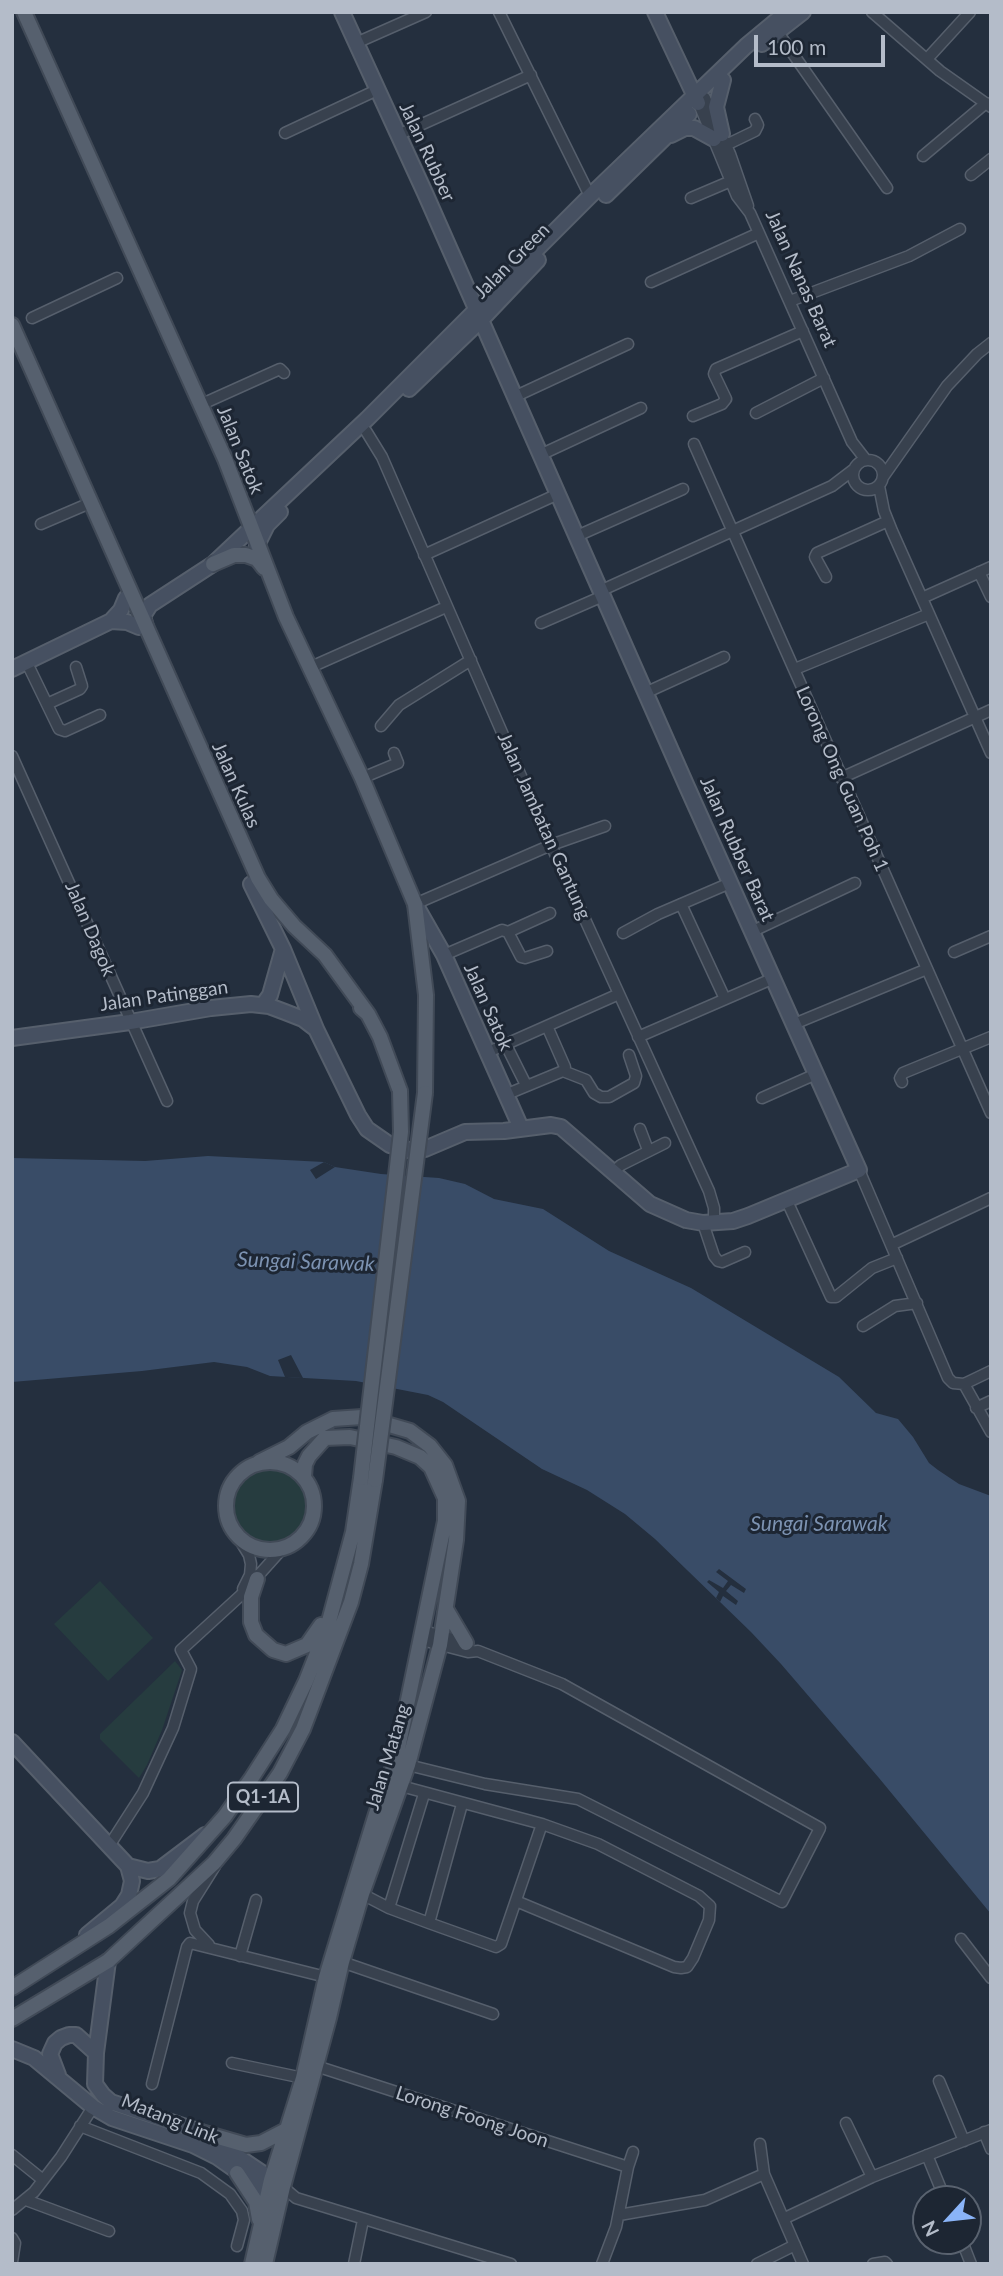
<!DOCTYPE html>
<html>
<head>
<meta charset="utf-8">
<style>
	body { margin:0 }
	#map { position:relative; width:1003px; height:2276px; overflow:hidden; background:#242f3e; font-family:Lato,sans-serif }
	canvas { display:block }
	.frame { position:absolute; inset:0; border:14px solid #b4bcc9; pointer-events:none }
	.north { position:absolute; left:912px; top:2185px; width:70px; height:70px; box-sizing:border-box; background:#1d2633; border:2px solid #59626f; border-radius:50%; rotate:243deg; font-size:19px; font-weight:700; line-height:28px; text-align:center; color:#b4bcc9 }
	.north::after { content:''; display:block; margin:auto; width:24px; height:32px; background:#8ab4f8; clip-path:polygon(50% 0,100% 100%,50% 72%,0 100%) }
	.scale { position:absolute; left:754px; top:35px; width:131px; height:32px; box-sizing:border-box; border:4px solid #b4bcc9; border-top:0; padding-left:9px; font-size:21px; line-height:24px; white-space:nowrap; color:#b4bcc9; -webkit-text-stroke:5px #1d2633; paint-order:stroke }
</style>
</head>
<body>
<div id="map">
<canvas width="1003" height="2276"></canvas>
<div class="frame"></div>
<div class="north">N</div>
<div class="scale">100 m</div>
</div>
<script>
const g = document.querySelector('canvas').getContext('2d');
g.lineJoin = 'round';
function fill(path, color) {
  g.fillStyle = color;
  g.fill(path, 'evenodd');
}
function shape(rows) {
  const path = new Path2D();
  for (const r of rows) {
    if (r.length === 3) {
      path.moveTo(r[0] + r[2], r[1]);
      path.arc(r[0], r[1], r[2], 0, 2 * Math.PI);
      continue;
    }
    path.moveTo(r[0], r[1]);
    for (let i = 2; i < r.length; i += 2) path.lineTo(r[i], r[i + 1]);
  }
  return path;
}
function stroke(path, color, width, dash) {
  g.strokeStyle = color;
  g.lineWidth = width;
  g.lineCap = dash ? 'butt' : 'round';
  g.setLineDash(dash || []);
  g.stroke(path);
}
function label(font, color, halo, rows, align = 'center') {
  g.font = font + ' Lato,sans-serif';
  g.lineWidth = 6;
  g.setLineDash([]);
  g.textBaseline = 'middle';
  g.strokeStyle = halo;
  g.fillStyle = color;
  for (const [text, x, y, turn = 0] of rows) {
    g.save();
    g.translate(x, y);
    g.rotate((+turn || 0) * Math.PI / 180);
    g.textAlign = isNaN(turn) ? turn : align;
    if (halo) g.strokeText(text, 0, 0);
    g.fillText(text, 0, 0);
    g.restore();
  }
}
const green = shape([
	[270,1506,36],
	[100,1581,153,1638,108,1681,54,1624],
	[175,1661,182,1670,162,1730,147,1765,139,1778,100,1739,100,1734]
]);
const water = shape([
	[208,1156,324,1162,335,1167,381,1174,439,1178,465,1184,494,1199,543,1209,609,1251,691,1288,839,1377,876,1413,898,1419,913,1437,929,1463,938,1470,959,1484,991,1496,991,1914,879,1778,781,1664,751,1632,655,1539,625,1514,587,1490,542,1469,443,1402,428,1395,356,1381,270,1376,247,1367,214,1362,142,1371,12,1382,12,1158,145,1161]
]);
const pier = shape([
	[324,1162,335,1167,316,1179,310,1170],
	[291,1355,303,1378,285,1377,278,1360],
	[719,1569,746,1589,744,1593,731,1585,726,1591,738,1601,736,1605,723,1596,720,1602,716,1598,719,1592,707,1582,709,1580,723,1588,728,1581,716,1572]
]);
const street = shape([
	[499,12,590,196],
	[872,12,940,71,991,107],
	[777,31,887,188],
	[356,43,426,12],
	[927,59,970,12],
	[705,98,730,154,748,206],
	[699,104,737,196,750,213,852,442,866,460],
	[285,133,377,90],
	[398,135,531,75],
	[726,145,755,131,758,125,755,119],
	[923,156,986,103],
	[971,175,991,159],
	[691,198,731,181],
	[651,282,759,233],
	[790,301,909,256,960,229],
	[32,318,117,278],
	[514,397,628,344],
	[200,405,280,369,284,373],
	[756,413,824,378],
	[693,416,722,404,726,399,714,374,716,369,803,331],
	[366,431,382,457,551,845,709,1191,714,1208,714,1223],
	[694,444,991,1113],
	[540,455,641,408],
	[868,475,15],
	[883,477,947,386,977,354,991,343],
	[879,486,884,511,892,531,991,753],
	[41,524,90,503],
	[577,536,683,489],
	[424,555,558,494],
	[979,572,991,597],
	[826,577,815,557,817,553,888,521],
	[600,591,832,486,853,470],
	[922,598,991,567],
	[541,623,603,596],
	[27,663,59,729,65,731,100,715],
	[311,667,446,607],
	[795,669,929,614],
	[645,693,724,657],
	[47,704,80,689,82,686,76,667],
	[381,726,399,705,471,660],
	[12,756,167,1101],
	[362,778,398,763,394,753],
	[841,778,991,710],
	[415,904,551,845,605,826],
	[681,904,725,999],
	[753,931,855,883],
	[508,932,550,913],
	[623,933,658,914,730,883],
	[954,952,991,936],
	[444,955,502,930,508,932,521,957,525,958,547,951],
	[794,1024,927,969],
	[638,1037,774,978],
	[506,1045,526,1085],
	[486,1053,619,994],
	[563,1071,586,1080,594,1093,601,1097,609,1097,634,1083,636,1076,629,1055],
	[902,1082,900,1078,903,1073,991,1037],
	[505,1095,563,1071,565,1067,547,1026],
	[762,1098,816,1074],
	[640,1129,648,1150],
	[859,1170,948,1378,953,1383,964,1384],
	[613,1172,621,1165,665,1143],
	[787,1201,831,1297,836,1297,872,1268,897,1258],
	[703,1223,714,1256,718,1261,722,1262,745,1252],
	[891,1245,991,1198],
	[863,1326,895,1306,917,1303],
	[964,1384,991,1432],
	[964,1384,991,1371],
	[976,1408,991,1401],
	[238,1537,249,1555,251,1564,250,1575,243,1589],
	[424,1631,466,1643],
	[408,1765,485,1784,578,1799,782,1902,820,1828,562,1684,478,1651,468,1652,422,1640],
	[109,1846,143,1793,173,1728,191,1669,181,1650,240,1596,283,1548],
	[362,1894,389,1908,429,1923,496,1947,501,1944,542,1824,401,1786],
	[516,1901,674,1967,681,1968,687,1967,693,1958,709,1920,710,1906,699,1896,598,1844,542,1824],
	[389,1908,424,1794],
	[429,1923,462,1804],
	[961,1939,991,1978],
	[209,1945,195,1930,190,1913,193,1901,215,1866],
	[240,1956,256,1900],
	[342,1962,493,2014],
	[232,2063,303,2078],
	[316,2066,628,2167],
	[939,2081,964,2141],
	[152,2084,187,1947,190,1943,326,1977],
	[846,2123,872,2177],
	[80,2126,201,2173,230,2194,242,2211,244,2220,237,2246],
	[984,2132,991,2149],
	[760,2144,764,2174,803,2264],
	[12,2155,43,2180],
	[927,2155,945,2199],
	[283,2187,296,2198,511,2264],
	[26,2200,109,2231],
	[12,2210,34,2192,61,2157,93,2107],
	[619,2215,705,2200,764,2174],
	[785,2218,872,2177,991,2130],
	[12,2238,15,2243,12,2262],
	[962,2241,971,2264],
	[354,2264,363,2220],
	[602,2264,616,2227,628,2167,633,2152],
	[757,2264,795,2245],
	[873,2264,885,2262,887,2264]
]);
const secondary = shape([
	[655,12,698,103],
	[762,44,803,12],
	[722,134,716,107,723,80],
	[671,135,685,128,694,128,714,139],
	[606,195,689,114],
	[409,389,482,319,538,260],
	[257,545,267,525,280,512],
	[111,621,127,622,139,627],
	[146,627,143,616,150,605,213,564,367,419,590,196,746,46,787,12],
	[12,669,111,621,121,610,126,598],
	[251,884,283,949,316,1029,358,1115,367,1129,390,1145,408,1150,425,1149,465,1132,504,1131,551,1125,561,1127,650,1204,686,1220,703,1223,733,1221,748,1216,859,1170,688,789,425,193,342,12],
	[415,904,444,955,521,1128],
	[263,1005,270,995,283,949],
	[12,1038,130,1022,211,1008,251,1004,269,1006,285,1012,303,1019,316,1029],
	[12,1742,128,1866,132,1881,129,1895,122,1906,87,1935],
	[128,1866,148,1871,160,1869,205,1835],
	[108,1961,96,2053,95,2084,103,2095,111,2102,201,2132,280,2185],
	[12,2049,34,2058,93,2107,112,2118,193,2145,217,2157,278,2200],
	[58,2075,50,2054,55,2043,61,2038,69,2035,76,2035,96,2053]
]);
const primary = shape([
	[24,12,225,459,286,617,362,778,415,904,426,995,425,1093],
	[12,325,258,878,271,899,294,926,325,955,368,1014],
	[213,564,234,555,246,555,257,559,264,568],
	[361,1008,368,1014,380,1037,400,1091],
	[270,1506,44],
	[259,1462,289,1447,307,1432,333,1419,362,1417,410,1431,430,1446,445,1465,458,1501,456,1540,440,1645,408,1765,362,1894,342,1962,329,2018,283,2187,265,2264],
	[257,1579,251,1597,251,1622,256,1635,273,1650,286,1654,307,1645,321,1625],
	[446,1609,466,1643],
	[12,1988,109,1926,169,1879,225,1816,251,1779,283,1729,306,1681,328,1625,353,1532,361,1478],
	[12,2019,108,1961,214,1863,234,1839,280,1773,303,1729,351,1602,361,1564,375,1480],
	[201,2132,246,2145,261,2143,288,2129],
	[237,2173,256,2202,259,2219],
	[252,2264,271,2180,303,2078,326,1977,376,1814,396,1758,445,1521,445,1498,431,1467,420,1457,396,1447,350,1437,325,1438,309,1456,305,1464,304,1477]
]);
const primaryBridge = shape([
	[361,1478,401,1132,400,1091],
	[375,1480,425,1093]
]);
const shields = [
	[263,1797,70]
];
const shieldNames = [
	["Q1-1A",263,1797]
];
const streetNames = [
	["Jalan Rubber",427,152,65],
	["Jalan Green",512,261,-45],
	["Jalan Nanas Barat",801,279,66],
	["Jalan Satok",240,450,68],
	["Lorong Ong Guan Poh 1",842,779,66],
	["Jalan Kulas",236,785,66],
	["Jalan Jambatan Gantung",544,826,66],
	["Jalan Rubber Barat",737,849,66],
	["Jalan Dagok",90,929,67],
	["Jalan Patinggan",164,996,-8],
	["Jalan Satok",488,1007,66],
	["Jalan Matang",388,1757,-73],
	["Lorong Foong Joon",472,2117,18],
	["Matang Link",170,2119,22]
];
const waterNames = [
	["Sungai Sarawak",306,1262,2],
	["Sungai Sarawak",819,1524]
];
fill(green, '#263c3f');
fill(water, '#394c67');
fill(pier, '#242f3e');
stroke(street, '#565f6c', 13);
stroke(secondary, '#565f6c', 18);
stroke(primary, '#414a57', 18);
stroke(street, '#38414e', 10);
stroke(secondary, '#465061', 14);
stroke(primary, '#56606e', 14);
stroke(primaryBridge, '#414a57', 18, []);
stroke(primaryBridge, '#56606e', 14);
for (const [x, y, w] of shields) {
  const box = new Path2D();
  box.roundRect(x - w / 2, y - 14.5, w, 29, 5);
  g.fillStyle = '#1d2633';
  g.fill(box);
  stroke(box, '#b4bcc9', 2);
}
label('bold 18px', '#b4bcc9', null, shieldNames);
label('19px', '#b4bcc9', '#1d2633', streetNames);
label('italic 21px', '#7c92b1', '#1d2633', waterNames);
</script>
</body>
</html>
